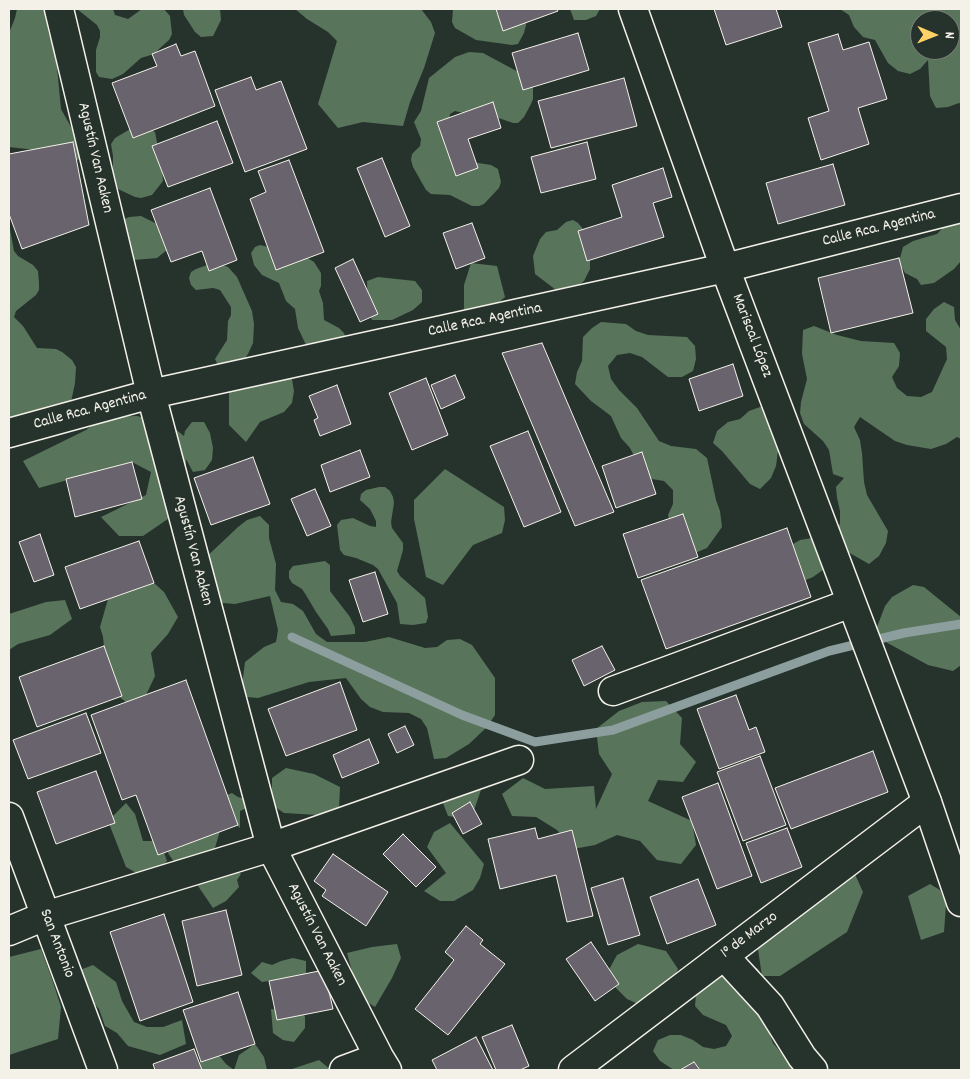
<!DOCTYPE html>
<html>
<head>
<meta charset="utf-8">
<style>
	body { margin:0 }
	#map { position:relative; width:970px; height:1079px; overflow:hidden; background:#26332d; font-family:Dekko,sans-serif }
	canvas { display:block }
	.frame { position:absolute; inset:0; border:10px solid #f4f1e8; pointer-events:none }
	.north { position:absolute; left:910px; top:10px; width:50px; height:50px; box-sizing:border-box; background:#26332d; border:1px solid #787f78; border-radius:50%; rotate:91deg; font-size:14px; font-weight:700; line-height:20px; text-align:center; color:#f4f1e8 }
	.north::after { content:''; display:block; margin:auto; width:18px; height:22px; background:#ffd166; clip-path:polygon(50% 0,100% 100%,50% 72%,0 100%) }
</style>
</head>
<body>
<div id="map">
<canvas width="970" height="1079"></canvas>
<div class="frame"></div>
<div class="north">N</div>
</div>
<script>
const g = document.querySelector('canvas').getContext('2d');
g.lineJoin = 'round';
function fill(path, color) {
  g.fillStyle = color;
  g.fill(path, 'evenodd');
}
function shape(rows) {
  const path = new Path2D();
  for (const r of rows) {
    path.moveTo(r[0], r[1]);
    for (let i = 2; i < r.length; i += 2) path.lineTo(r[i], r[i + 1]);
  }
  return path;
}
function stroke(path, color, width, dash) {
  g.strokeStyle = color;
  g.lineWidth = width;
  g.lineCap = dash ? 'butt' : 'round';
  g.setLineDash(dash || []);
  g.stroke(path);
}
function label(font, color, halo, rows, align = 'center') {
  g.font = font + ' Dekko,sans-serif';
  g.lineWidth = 4.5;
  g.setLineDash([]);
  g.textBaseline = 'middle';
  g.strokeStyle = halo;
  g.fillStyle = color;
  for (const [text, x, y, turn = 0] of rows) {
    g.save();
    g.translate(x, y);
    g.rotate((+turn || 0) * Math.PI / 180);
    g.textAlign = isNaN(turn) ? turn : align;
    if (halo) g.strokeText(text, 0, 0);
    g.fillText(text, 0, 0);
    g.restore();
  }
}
const green = shape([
	[17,9,46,9,48,31,56,57,61,109,81,145,83,157,72,163,36,150,9,147,9,33,15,18],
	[77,9,113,9,115,15,128,19,142,9,164,9,170,16,172,34,169,40,159,49,154,54,141,58,123,74,112,79,99,77,96,72,96,50,100,37,100,31,97,25],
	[183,9,220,9,221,20,213,36,201,37,195,32,184,15],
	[295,9,421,9,431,22,435,33,424,68,410,102,403,126,363,122,338,128,318,104,337,41,328,32,307,19],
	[453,9,523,9,527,21,524,33,518,44,512,45,476,40,455,28,452,22],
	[570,9,600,9,596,16,586,20,574,20],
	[840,9,961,9,961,104,959,103,948,107,936,108,930,96,928,60,920,69,910,74,898,71,888,63,875,40,863,37,854,27,849,15],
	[920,20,950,20,950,50,920,50],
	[469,52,483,53,524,75,533,85,533,99,531,104,524,117,518,123,513,123,487,114,467,114,455,111,450,114,449,122,472,162,491,165,498,169,501,182,499,188,484,204,479,206,472,206,450,195,431,194,426,190,413,167,411,160,412,154,420,146,421,139,414,122,421,111,429,78,455,57],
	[132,128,150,129,155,132,162,168,163,181,152,195,141,198,135,197,118,189,113,175,113,156,111,144,115,138],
	[961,209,961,261,954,269,934,283,921,285,917,279,905,273,899,262,903,247,913,241,937,234],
	[141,216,157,224,167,250,157,258,134,260,129,256,122,220,129,217],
	[573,220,578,223,583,229,590,255,590,269,584,281,574,289,562,293,556,290,535,274,533,256,540,239,546,232,557,230,566,222],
	[9,224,14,251,18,256,33,265,38,271,39,283,39,290,36,295,16,311,14,317,23,326,37,348,56,349,62,352,72,360,76,367,75,383,71,402,9,425],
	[260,245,303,255,314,262,321,273,321,286,319,291,323,303,324,320,339,328,344,333,346,339,307,347,298,328,295,309,286,301,279,283,262,275,254,265,251,253,255,247],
	[471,263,497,266,505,297,489,311,464,310,464,285],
	[210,264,222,265,228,267,237,277,252,311,254,324,253,343,248,354,241,364,218,365,215,359,227,340,228,321,231,315,231,307,220,290,213,288,196,290,191,285,189,278,191,272,196,269],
	[378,277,415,281,422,290,422,302,413,310,392,320,372,320,368,308,367,281],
	[944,302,954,307,955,320,961,330,961,439,957,437,946,444,931,449,907,445,895,441,860,417,854,427,860,440,862,453,864,482,867,495,888,531,886,543,879,556,869,564,848,552,813,577,801,582,788,547,800,540,812,538,823,543,840,524,840,511,837,498,836,487,844,478,833,474,829,450,823,441,804,424,800,413,801,402,807,379,802,354,803,330,814,326,837,335,861,341,894,343,900,353,899,366,892,377,897,388,907,396,921,397,932,392,947,359,946,347,926,331,926,319,934,309],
	[601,322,626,324,636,331,648,335,687,337,695,346,696,359,693,371,682,377,668,377,642,357,630,353,617,355,608,366,611,379,619,390,637,408,659,441,671,446,696,449,707,458,716,500,720,511,722,527,707,548,695,553,671,529,668,515,673,504,673,490,664,481,652,479,642,471,630,448,621,438,611,416,591,401,575,384,577,372,582,361,583,337,592,328],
	[282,372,292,379,294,391,292,403,284,412,260,422,246,442,229,425,229,383],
	[760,407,772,408,781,428,776,466,771,478,760,489,750,484,722,451,713,443,717,431,728,422,740,419,749,411],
	[137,416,169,424,184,436,185,431,192,422,204,422,210,433,213,448,212,460,205,470,193,472,186,459,186,471,181,510,143,536,119,536,101,517,146,495,151,472,132,462,39,488,23,461,86,430,104,417],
	[445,469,504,507,505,520,502,533,473,545,443,585,426,577,414,519,414,500],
	[379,487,385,487,390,491,393,497,394,503,391,522,392,528,403,543,403,550,397,571,400,576,425,598,428,617,426,623,413,625,400,624,397,603,378,569,373,565,356,558,344,555,340,550,337,525,341,520,353,518,370,526,376,527,376,521,370,509,360,500,361,494,366,490],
	[260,516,269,525,269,538,276,564,275,590,281,602,293,604,303,611,316,634,327,642,365,642,389,637,425,648,437,647,447,640,460,639,472,645,495,678,495,715,487,727,469,744,446,758,434,759,427,728,421,719,409,713,383,712,370,707,361,699,346,678,309,682,258,698,247,697,242,686,245,662,264,647,276,642,278,630,270,596,235,604,211,602,202,561,238,527,247,520],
	[325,561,330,565,330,591,350,617,355,628,355,634,331,636,328,629,316,612,306,595,302,589,292,583,289,578,289,571,293,566],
	[154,583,164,592,178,617,168,634,151,653,155,676,146,695,131,706,112,691,108,684,103,637,100,627,108,599],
	[913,585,924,587,961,617,961,665,953,671,928,665,882,640,877,627,885,606,892,597],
	[65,600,72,619,50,635,18,644,9,650,9,614,46,602],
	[666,701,682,718,680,744,696,762,683,782,658,780,648,801,692,821,696,845,681,864,657,860,640,841,617,835,595,845,573,849,557,830,536,817,512,816,502,794,523,778,545,789,594,786,596,809,612,774,599,754,596,729,619,711,642,702],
	[286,768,314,774,340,787,339,809,318,815,284,813,272,805,272,778],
	[482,787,471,819,448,816,437,788],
	[232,793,238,797,248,800,249,807,240,811,240,828,224,813,217,799],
	[126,803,135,814,143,841,160,841,167,861,150,881,126,867,108,821],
	[450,823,484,864,480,878,473,890,454,901,440,901,424,891,446,873,427,847,434,832],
	[220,831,214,851,174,862,168,853,170,834],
	[230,865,241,874,237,880,239,887,226,901,213,908,198,886,199,874],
	[854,872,863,892,847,932,780,976,762,976,776,1004,774,1016,768,1030,773,1043,795,1070,674,1070,660,1061,653,1051,658,1040,670,1035,681,1035,693,1040,703,1047,714,1049,726,1046,732,1036,726,1025,703,1015,695,1006,696,994,701,984,747,962,758,969,762,976,757,943],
	[930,884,940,890,946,905,944,932,921,940,908,896],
	[397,944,401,958,392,978,375,1007,359,997,347,953,372,947],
	[638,944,666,951,678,969,673,980,647,1008,627,999,605,977,617,955],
	[41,949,52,979,61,1007,58,1039,9,1055,9,957],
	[293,958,306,961,306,973,300,976,262,982,251,973,262,962,272,965,281,961],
	[93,965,116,982,122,1001,134,1022,147,1027,163,1027,182,1020,186,1044,160,1055,128,1046,117,1033,105,1026,99,1009,83,990,80,970],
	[301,1008,305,1017,305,1028,294,1042,283,1040,273,1033,271,1009,285,1011],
	[255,1044,264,1057,267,1070,197,1070,203,1054,217,1053,226,1064,234,1070,239,1055],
	[319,1060,331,1070,289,1070]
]);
const stream = shape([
	[292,637,462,715,535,742,613,730,829,651,904,633,961,624]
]);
const building = shape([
	[496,9,557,9,558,11,503,31,496,9],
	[714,9,776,9,782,27,726,45,714,9],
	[578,33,589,70,523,90,512,53,578,33],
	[838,34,843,50,869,42,887,99,858,108,869,144,821,160,808,118,829,111,808,43,838,34],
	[176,44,181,56,195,51,215,106,133,138,112,83,157,66,152,54,176,44],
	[251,77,256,90,281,81,307,149,245,172,215,90,251,77],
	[624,78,637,126,551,148,538,101,624,78],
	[493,102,501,128,468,139,478,168,456,176,437,122,493,102],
	[217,121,233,163,168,187,152,146,217,121],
	[73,142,89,225,22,249,9,214,9,154,73,142],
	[587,142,596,179,541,193,531,157,587,142],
	[382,158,410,226,385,237,357,168,382,158],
	[289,160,324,252,276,270,250,199,266,192,258,171,289,160],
	[833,164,845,205,778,224,766,183,833,164],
	[663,168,672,197,653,203,664,237,587,261,578,231,622,217,612,185,663,168],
	[210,188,237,260,209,271,202,251,171,262,151,210,210,188],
	[472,223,485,258,456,269,443,233,472,223],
	[899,258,913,313,831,333,818,278,899,258],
	[353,259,378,314,360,322,335,268,353,259],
	[542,343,614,512,575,526,502,353,542,343],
	[733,364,743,396,699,411,689,379,733,364],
	[455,375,465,398,441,409,431,385,455,375],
	[426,378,448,435,412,450,389,393,426,378],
	[337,385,351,424,320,436,314,420,318,418,309,396,337,385],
	[528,431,561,512,524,527,490,446,528,431],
	[360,450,370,477,330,492,321,465,360,450],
	[642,452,656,494,616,508,602,466,642,452],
	[253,457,270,504,211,525,194,478,253,457],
	[132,462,142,499,75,517,66,479,132,462],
	[315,489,331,526,307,536,291,499,315,489],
	[683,514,698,557,638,578,623,534,683,514],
	[787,528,811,597,666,649,641,580,787,528],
	[40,534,54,575,34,582,19,542,40,534],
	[139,541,154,583,80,609,65,567,139,541],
	[375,572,388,614,363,622,349,580,375,572],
	[104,646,122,696,37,727,19,677,104,646],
	[602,646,615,670,584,686,572,660,602,646],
	[186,680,238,825,158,855,136,795,122,800,91,715,186,680],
	[340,682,357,730,286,756,268,709,340,682],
	[736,695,749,730,756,727,765,752,719,769,697,709,736,695],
	[86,713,101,753,28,779,13,740,86,713],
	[405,726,414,745,397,753,388,734,405,726],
	[369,739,379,763,342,778,333,755,369,739],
	[873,751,888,792,791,829,775,788,873,751],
	[760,756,786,825,743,841,717,772,760,756],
	[96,771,115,823,56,844,37,792,96,771],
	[718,783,752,876,717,889,682,797,718,783],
	[470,802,482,824,463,834,452,813,470,802],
	[535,828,538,839,572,830,593,916,567,922,556,875,500,889,488,839,535,828],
	[787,828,802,867,761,883,746,843,787,828],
	[403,834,436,867,416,887,383,854,403,834],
	[333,854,388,892,366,926,322,896,326,890,314,881,333,854],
	[623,878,640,935,608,945,591,888,623,878],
	[698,879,716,925,667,944,650,897,698,879],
	[226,910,242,975,197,986,182,921,226,910],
	[164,914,193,1002,140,1021,110,932,164,914],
	[466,926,483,940,480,944,505,964,448,1035,415,1009,454,960,445,952,466,926],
	[591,942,619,984,595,1001,566,959,591,942],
	[324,970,333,1009,277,1020,269,981,324,970],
	[238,992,255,1044,201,1062,183,1010,238,992],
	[512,1025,529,1066,520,1070,496,1070,482,1037,512,1025],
	[476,1037,493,1070,437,1070,432,1060,476,1037],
	[194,1049,202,1070,155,1070,153,1064,194,1049],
	[694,1062,700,1070,680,1070,694,1062]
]);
const street = shape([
	[59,9,151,394,271,847,379,1057,387,1070],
	[9,433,151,394,725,268,961,208],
	[613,691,851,603],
	[9,817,103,1070],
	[9,931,45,916,271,847,519,760],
	[724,956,770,1006,802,1057,813,1070],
	[344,1070,379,1057],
	[573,1070,927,802]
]);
const secondary = shape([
	[633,9,725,268,927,802,961,902]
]);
const streetNames = [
	["Agustín Van Aaken",94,158,77],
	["Calle Rca. Agentina",879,229,-14],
	["Calle Rca. Agentina",485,321,-12],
	["Mariscal López",751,336,69],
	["Calle Rca. Agentina",90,411,-15],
	["Agustín Van Aaken",192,551,75],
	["Agustín Van Aaken",316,935,63],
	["1° de Marzo",750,936,-37],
	["San Antonio",56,944,69]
];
fill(green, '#58745b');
stroke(stream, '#8c9f9e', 9);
fill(building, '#69636e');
stroke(building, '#f4f1e8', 1);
stroke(street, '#f4f1e8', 31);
stroke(secondary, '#f4f1e8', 31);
stroke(street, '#26332d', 28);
stroke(secondary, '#26332d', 28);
label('16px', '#f4f1e8', '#26332d', streetNames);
</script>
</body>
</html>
